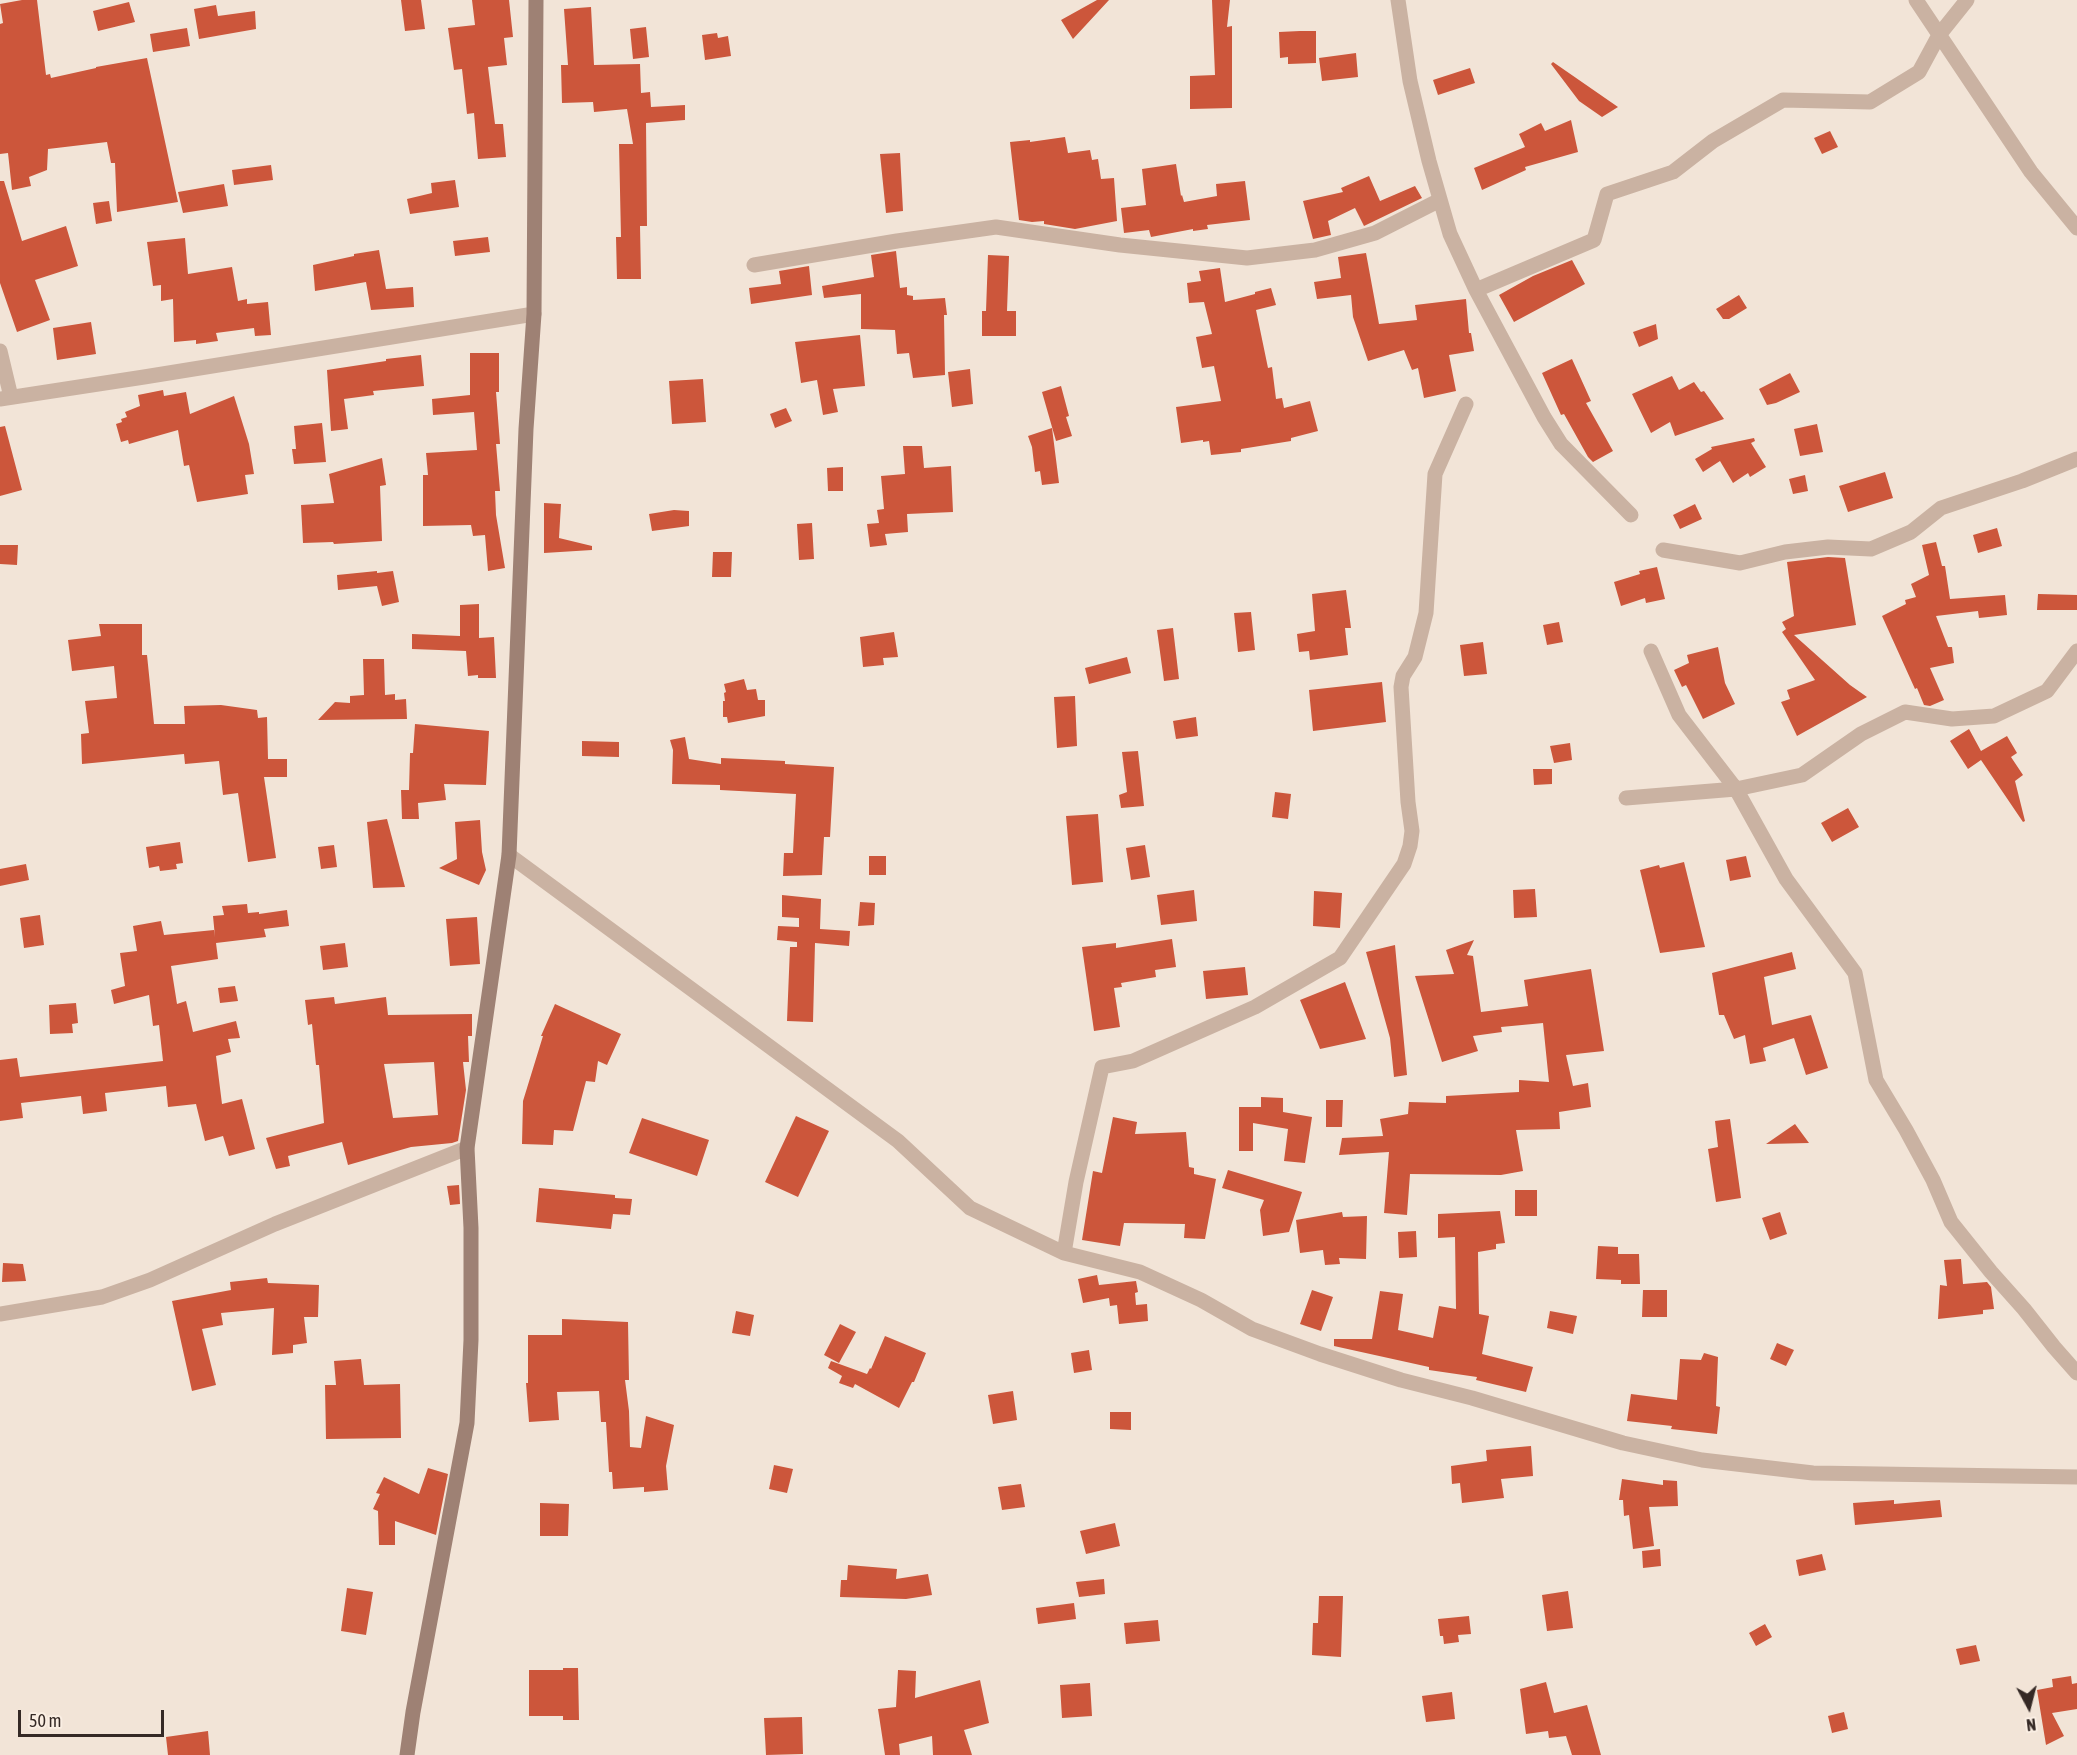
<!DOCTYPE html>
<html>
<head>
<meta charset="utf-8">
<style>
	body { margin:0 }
	#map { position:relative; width:2077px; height:1755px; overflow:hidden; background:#f2e4d7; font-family:"Asap Condensed",sans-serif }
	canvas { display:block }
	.north { position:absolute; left:1999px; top:1677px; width:60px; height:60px; -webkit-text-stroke:4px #faeee3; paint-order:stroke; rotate:173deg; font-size:16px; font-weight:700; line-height:24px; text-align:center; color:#352925 }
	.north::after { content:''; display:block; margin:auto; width:21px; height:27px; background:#352925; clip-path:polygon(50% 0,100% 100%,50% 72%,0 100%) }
	.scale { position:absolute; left:18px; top:1710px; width:146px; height:27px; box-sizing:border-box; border:3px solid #352925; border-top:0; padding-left:8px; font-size:18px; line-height:21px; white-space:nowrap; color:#352925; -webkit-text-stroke:4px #faeee3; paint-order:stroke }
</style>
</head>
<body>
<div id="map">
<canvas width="2077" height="1755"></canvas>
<div class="north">N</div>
<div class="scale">50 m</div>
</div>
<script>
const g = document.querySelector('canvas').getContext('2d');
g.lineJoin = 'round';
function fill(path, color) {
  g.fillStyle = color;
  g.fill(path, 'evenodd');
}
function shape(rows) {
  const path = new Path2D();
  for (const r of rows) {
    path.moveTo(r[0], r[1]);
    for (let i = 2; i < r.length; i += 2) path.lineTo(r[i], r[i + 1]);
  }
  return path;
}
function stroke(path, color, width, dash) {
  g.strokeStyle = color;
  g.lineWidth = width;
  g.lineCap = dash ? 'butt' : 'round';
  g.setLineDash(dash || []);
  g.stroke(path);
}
const building = shape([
	[22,0,37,0,46,75,50,74,51,78,96,68,96,67,147,58,178,202,117,212,115,163,111,163,107,142,48,149,47,170,29,177,31,186,12,190,8,153,0,154,0,24,3,23,0,4],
	[401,0,421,0,425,29,405,31],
	[472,0,509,0,513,37,504,38,507,65,488,67,495,124,503,124,506,157,478,159,474,113,467,114,462,69,454,70,448,28,475,25],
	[1097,0,1109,0,1073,39,1061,20],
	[1212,0,1230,0,1227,27,1232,26,1232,108,1190,109,1190,76,1215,75],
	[129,2,135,22,98,31,93,11],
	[216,5,218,16,255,11,256,29,199,39,194,9],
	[591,7,594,65,640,64,641,93,650,92,651,107,685,105,685,120,646,123,647,226,640,226,641,279,617,279,616,237,621,237,619,144,633,144,627,109,594,112,593,102,562,103,561,65,568,65,564,9],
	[646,27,649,57,633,59,630,29],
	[187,28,190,46,153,52,150,34],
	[1300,31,1316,31,1316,63,1288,64,1288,57,1280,58,1279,32],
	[717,33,718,38,728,36,731,56,705,60,702,35],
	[1356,53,1358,77,1322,81,1319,58],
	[1553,62,1618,107,1602,117,1579,101,1551,64],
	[1470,68,1475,83,1438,95,1433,80],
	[1571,120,1578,152,1525,167,1526,170,1482,190,1474,168,1525,147,1519,134,1541,123,1545,131],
	[1830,131,1838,147,1822,154,1814,138],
	[1065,137,1068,153,1090,150,1092,160,1098,159,1101,179,1114,178,1117,221,1075,229,1044,224,1044,221,1032,222,1019,220,1010,142,1030,140,1030,142],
	[900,153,903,211,886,213,880,154],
	[1176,164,1181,196,1182,195,1184,202,1217,196,1216,184,1245,181,1250,220,1207,225,1208,229,1193,231,1193,229,1151,237,1149,230,1124,233,1121,208,1146,205,1142,169],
	[271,165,273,180,234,185,232,170],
	[1369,176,1380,201,1415,186,1422,198,1364,226,1355,208,1328,221,1331,235,1313,239,1303,201,1343,192,1341,188],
	[455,180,459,207,410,214,407,199,432,193,431,183],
	[0,181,4,181,22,241,66,226,78,266,35,280,50,320,17,332,0,283],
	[224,184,228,206,183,213,178,192],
	[109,201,112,221,96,224,93,203],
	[488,237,490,252,455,256,453,241],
	[185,238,188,274,232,267,238,301,247,299,247,304,268,302,271,335,255,336,254,328,216,333,218,341,196,344,196,340,174,342,173,299,161,301,161,285,153,286,147,242],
	[379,250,386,289,413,287,414,307,371,310,366,282,315,291,313,265,354,256,354,254],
	[896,251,900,288,907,287,907,295,913,296,913,300,945,298,947,315,944,315,945,375,913,378,909,353,897,354,895,330,861,329,861,294,824,298,822,286,874,277,871,255],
	[1366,253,1379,324,1417,320,1415,305,1466,299,1469,333,1471,333,1474,351,1449,355,1456,391,1424,398,1418,368,1412,370,1404,350,1368,361,1353,317,1351,295,1317,299,1314,282,1341,278,1338,257],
	[988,255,1009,256,1007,311,1016,311,1016,336,982,336,982,311,986,311],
	[1572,260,1585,284,1514,322,1499,295,1533,276],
	[809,266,812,295,751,304,749,288,781,284,779,271],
	[1220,268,1225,302,1255,294,1255,292,1271,288,1276,305,1256,310,1268,368,1272,367,1276,399,1282,398,1284,408,1310,401,1318,431,1291,438,1291,441,1241,449,1241,452,1211,455,1209,441,1203,442,1203,440,1181,443,1176,407,1221,401,1214,366,1202,368,1196,337,1212,334,1204,302,1189,303,1187,283,1201,281,1199,271],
	[1739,295,1747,308,1729,319,1723,319,1716,309],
	[91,322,96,354,57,360,53,328],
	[1656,324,1658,339,1639,347,1633,332],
	[860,335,865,386,833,389,838,412,823,415,817,380,801,383,795,342],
	[470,353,499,353,499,392,496,392,500,444,496,444,500,491,495,491,496,515,505,568,488,571,485,535,473,536,471,525,423,526,423,475,428,475,426,453,477,450,474,412,433,415,432,399,470,395],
	[421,355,424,386,373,391,374,395,344,399,348,429,331,431,327,370,386,361,386,359],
	[1572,359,1591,401,1586,403,1613,451,1593,462,1588,457,1564,414,1561,415,1542,373],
	[970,369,973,404,952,407,948,372],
	[1790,373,1800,392,1776,403,1767,405,1759,389],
	[1672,376,1679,390,1694,382,1701,392,1704,391,1724,419,1675,436,1670,422,1651,433,1632,394],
	[703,379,706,422,672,424,669,381],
	[1061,386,1069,416,1066,417,1072,436,1056,441,1042,392],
	[163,390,164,396,186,392,190,414,234,396,249,444,254,474,245,475,248,494,197,502,189,465,184,466,178,430,129,444,128,440,121,442,116,424,122,422,121,419,127,417,125,412,140,406,138,395],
	[786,408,792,421,775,428,770,414],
	[322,423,326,462,294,464,292,449,296,449,294,426],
	[1817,424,1823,452,1800,456,1794,429],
	[5,426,22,490,0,496,0,427],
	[1052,428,1059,483,1042,485,1040,471,1035,472,1032,447,1028,436],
	[1754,438,1755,441,1751,443,1766,467,1750,477,1748,473,1733,483,1720,461,1703,472,1695,459,1712,449,1711,447],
	[903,446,922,446,924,468,951,466,953,512,907,514,908,532,885,534,887,545,870,547,867,524,879,523,877,510,884,509,881,476,905,474],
	[382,458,386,485,380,486,382,541,334,544,333,542,303,543,301,505,334,503,329,474],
	[843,467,843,491,828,491,827,468],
	[1885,472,1893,498,1848,512,1839,486],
	[1805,475,1808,491,1793,494,1789,479],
	[544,503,561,504,559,538,592,546,592,550,544,553],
	[1695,504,1702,519,1680,529,1673,515],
	[674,510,689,511,689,526,652,531,649,514],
	[812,523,814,559,799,560,797,524],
	[1997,528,2002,546,1978,553,1973,535],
	[1936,542,1942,566,1945,566,1950,599,2005,595,2007,615,1979,618,1978,611,1936,616,1948,647,1952,647,1954,663,1930,668,1944,700,1930,706,1924,705,1917,688,1915,689,1882,616,1906,604,1905,600,1916,597,1911,584,1929,575,1922,545],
	[0,545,18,545,17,565,0,564],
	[713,552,732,552,731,577,712,577],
	[1828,557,1845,558,1856,625,1794,635,1850,685,1867,697,1797,736,1781,702,1790,699,1787,690,1815,680,1782,632,1786,629,1782,622,1794,616,1787,562],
	[1657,567,1665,599,1646,603,1645,598,1621,606,1614,582,1640,574,1639,571],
	[377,571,377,573,393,571,399,602,382,606,377,586,338,590,337,575],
	[1346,590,1351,628,1345,628,1348,655,1310,660,1309,651,1299,652,1297,634,1315,631,1312,594],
	[2038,594,2077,595,2077,610,2037,610],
	[479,604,479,638,494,637,496,678,478,678,478,675,468,676,466,651,412,649,412,634,460,636,460,605],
	[1251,612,1255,650,1238,652,1234,613],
	[1559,622,1563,642,1547,645,1543,625],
	[99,624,142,624,142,655,147,655,154,724,185,724,184,706,221,705,257,710,258,718,267,717,268,759,287,759,287,777,264,777,276,858,248,862,238,793,223,795,219,761,185,764,184,754,82,764,81,734,89,733,85,701,117,698,114,666,72,671,68,640,101,636],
	[1173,628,1179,679,1164,681,1157,630],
	[894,632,898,657,883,658,884,665,863,667,860,637],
	[1483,642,1487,674,1464,676,1460,645],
	[1718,647,1725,683,1735,704,1703,719,1686,685,1682,687,1674,670,1689,663,1687,655],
	[1127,657,1131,673,1089,684,1085,668],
	[363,659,384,659,385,695,395,694,395,700,406,699,407,719,318,720,335,702,350,703,350,696,364,695],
	[744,679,747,690,756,689,758,700,765,700,765,716,728,723,727,717,723,717,723,701,725,701,724,693,726,692,724,684],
	[1382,682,1386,722,1313,731,1309,690],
	[1075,696,1077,746,1057,748,1054,697],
	[1196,717,1198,736,1176,739,1173,721],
	[415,724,489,731,486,785,444,784,446,800,418,803,419,819,402,819,401,790,409,790,410,753,413,753],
	[1969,729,1981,751,2007,736,2017,753,2011,757,2023,775,2015,781,2025,821,2023,822,1981,760,1968,769,1950,741],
	[685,737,689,759,721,764,721,758,785,761,785,764,834,767,830,837,824,837,822,875,783,876,784,853,793,853,796,794,720,790,720,785,672,784,673,750,670,740],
	[582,741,619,742,619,757,582,756],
	[1570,743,1572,760,1554,763,1550,746],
	[1138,751,1144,806,1121,808,1119,795,1127,792,1122,752],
	[1533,769,1552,769,1552,784,1534,785],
	[1275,792,1291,794,1288,819,1272,817],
	[1848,808,1859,827,1832,842,1821,823],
	[1098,814,1103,882,1072,885,1066,816],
	[387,819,405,887,373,888,367,822],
	[480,820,482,852,486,870,479,885,439,868,457,859,455,822],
	[180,842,183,863,176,864,177,869,160,871,159,866,149,868,146,847],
	[334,845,337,867,321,869,318,847],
	[1145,845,1150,877,1131,880,1126,848],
	[869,856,886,856,886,875,869,875],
	[1746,856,1751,877,1730,881,1726,860],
	[1684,862,1705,947,1660,953,1640,870,1659,865,1660,868],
	[26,864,29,880,0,886,0,869],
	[1535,889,1537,917,1514,918,1513,890],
	[1194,890,1197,921,1161,925,1157,895],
	[1314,891,1342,893,1340,928,1313,926],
	[782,895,821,899,820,929,850,931,849,946,815,943,813,1022,787,1021,790,947,797,947,797,942,777,940,778,926,799,927,799,918,782,917],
	[860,902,875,903,874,925,858,926],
	[247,904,248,913,259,912,259,914,287,910,289,926,264,929,266,937,216,943,218,959,171,966,177,1004,186,1001,193,1032,236,1021,240,1038,228,1039,231,1052,216,1056,222,1104,242,1099,255,1149,229,1156,223,1136,205,1141,196,1104,168,1107,166,1086,105,1093,107,1111,83,1114,81,1096,21,1103,23,1118,0,1121,0,1060,17,1058,20,1077,163,1061,159,1025,153,1026,149,995,114,1004,111,990,125,986,120,953,137,951,133,926,161,921,164,935,214,930,215,937,213,916,224,915,222,906],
	[40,915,44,945,24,948,20,918],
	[477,917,480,964,450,966,446,919],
	[1172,939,1176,967,1155,970,1156,977,1121,983,1122,987,1114,988,1120,1027,1094,1031,1082,947,1116,943,1116,948],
	[1474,940,1467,955,1473,956,1481,1012,1528,1006,1524,980,1591,969,1604,1051,1566,1055,1573,1086,1588,1083,1591,1107,1559,1112,1560,1129,1516,1130,1523,1171,1501,1175,1410,1174,1407,1215,1384,1213,1389,1152,1339,1155,1342,1138,1383,1136,1380,1119,1408,1114,1409,1102,1446,1103,1446,1096,1519,1092,1519,1080,1549,1082,1543,1023,1501,1027,1502,1032,1473,1036,1478,1051,1442,1062,1415,976,1454,974,1446,950],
	[345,943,348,967,323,970,320,946],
	[1395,945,1407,1075,1394,1077,1390,1038,1366,952],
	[1792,952,1796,969,1764,977,1772,1025,1811,1015,1828,1068,1806,1075,1794,1038,1763,1048,1766,1061,1750,1064,1745,1035,1734,1039,1724,1015,1719,1015,1712,973],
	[1245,967,1248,995,1206,999,1203,971],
	[1345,982,1366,1039,1320,1049,1300,1000],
	[235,986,238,1001,220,1003,218,988],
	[334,997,335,1004,386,997,388,1015,472,1014,472,1036,468,1036,469,1062,463,1062,466,1090,458,1141,452,1143,411,1147,348,1165,342,1142,288,1156,290,1166,276,1169,266,1138,324,1123,319,1065,316,1065,312,1024,308,1025,305,1000],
	[434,1062,438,1115,393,1118,384,1064],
	[76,1003,78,1023,72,1024,73,1033,50,1034,49,1005],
	[555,1004,621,1034,607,1065,598,1061,595,1082,586,1081,573,1131,554,1130,553,1145,522,1144,523,1101,543,1036,541,1036],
	[1261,1097,1283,1098,1283,1112,1312,1117,1305,1163,1284,1161,1288,1129,1253,1123,1253,1151,1239,1151,1239,1107,1261,1107],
	[1326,1100,1343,1100,1342,1127,1326,1127],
	[796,1116,829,1131,798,1197,765,1182],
	[1113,1117,1137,1122,1135,1134,1186,1132,1189,1167,1194,1168,1194,1174,1216,1179,1205,1239,1184,1238,1185,1224,1124,1223,1120,1246,1082,1240,1093,1171,1102,1173],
	[642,1118,709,1140,697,1176,629,1153],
	[1730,1119,1741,1198,1716,1202,1708,1149,1718,1147,1715,1121],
	[1795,1124,1809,1143,1766,1144],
	[1228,1170,1302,1192,1289,1232,1263,1236,1260,1210,1264,1200,1222,1188],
	[459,1185,460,1204,450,1205,447,1186],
	[539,1188,615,1195,615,1198,632,1199,630,1215,613,1214,611,1229,536,1222],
	[1515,1190,1537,1190,1537,1216,1515,1216],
	[1500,1211,1505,1243,1496,1244,1496,1249,1478,1252,1479,1314,1489,1316,1482,1354,1533,1367,1526,1392,1476,1380,1477,1377,1429,1370,1429,1367,1334,1346,1334,1339,1372,1339,1380,1291,1403,1294,1398,1330,1433,1338,1439,1306,1456,1309,1455,1237,1438,1238,1438,1214],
	[1342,1212,1343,1217,1367,1216,1366,1259,1339,1258,1340,1264,1325,1265,1323,1250,1300,1253,1296,1220],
	[1780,1212,1787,1234,1770,1240,1762,1218],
	[1416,1231,1417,1257,1399,1258,1398,1232],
	[1598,1246,1618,1247,1618,1254,1639,1254,1640,1284,1621,1284,1621,1280,1596,1279],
	[1961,1259,1963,1284,1987,1282,1991,1287,1994,1309,1983,1310,1983,1314,1938,1319,1940,1285,1947,1286,1944,1260],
	[3,1263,23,1264,26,1281,2,1282],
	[1097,1275,1099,1285,1136,1281,1138,1292,1135,1293,1136,1305,1147,1304,1148,1321,1119,1324,1117,1305,1110,1306,1109,1298,1083,1303,1078,1279],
	[267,1278,268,1283,319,1285,318,1317,304,1317,307,1343,293,1345,293,1353,272,1355,274,1308,221,1313,223,1325,202,1329,216,1385,192,1391,172,1301,231,1290,230,1282],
	[1312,1290,1333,1297,1321,1331,1300,1324],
	[1643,1290,1667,1290,1667,1317,1642,1317],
	[736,1311,754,1315,750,1336,732,1333],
	[1550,1311,1577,1316,1573,1334,1547,1328],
	[562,1319,628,1322,629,1380,625,1380,629,1411,630,1447,641,1448,646,1416,674,1425,666,1466,668,1490,644,1492,644,1487,613,1489,612,1472,609,1472,606,1422,601,1422,599,1391,557,1392,559,1420,529,1422,526,1383,528,1383,528,1335,562,1335],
	[840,1324,856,1332,839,1363,824,1355],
	[885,1336,926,1353,914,1382,912,1382,899,1408,855,1384,853,1388,839,1383,842,1376,828,1368,831,1361,867,1374,870,1368,871,1369],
	[1777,1343,1794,1350,1786,1366,1770,1359],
	[1089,1350,1092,1370,1074,1373,1071,1353],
	[1704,1353,1718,1357,1716,1406,1720,1407,1717,1434,1671,1429,1672,1426,1627,1421,1631,1394,1677,1400,1680,1359,1701,1360],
	[361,1359,364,1385,400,1384,401,1438,326,1439,325,1385,336,1385,334,1361],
	[1013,1391,1017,1420,993,1424,988,1395],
	[1110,1412,1131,1412,1131,1430,1110,1429],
	[1531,1446,1533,1476,1501,1479,1504,1498,1462,1503,1460,1483,1452,1484,1451,1466,1487,1461,1486,1450],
	[774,1465,793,1469,787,1493,769,1489],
	[428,1468,448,1474,436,1535,395,1521,395,1545,379,1545,378,1511,373,1509,380,1494,376,1493,384,1477,419,1494],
	[1622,1479,1663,1485,1663,1480,1677,1481,1678,1506,1649,1507,1654,1546,1633,1549,1629,1515,1624,1516,1623,1500,1619,1500],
	[1021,1484,1025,1507,1002,1510,998,1487],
	[1894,1500,1894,1504,1940,1500,1942,1517,1855,1525,1853,1503],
	[540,1503,569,1504,568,1536,540,1536],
	[1115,1523,1120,1546,1086,1554,1080,1531],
	[1660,1549,1661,1566,1643,1568,1642,1551],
	[1822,1554,1826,1570,1799,1576,1796,1560],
	[848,1565,897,1569,896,1579,928,1574,932,1595,906,1599,840,1597,841,1580,847,1580],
	[1104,1579,1105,1594,1079,1597,1076,1582],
	[347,1588,373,1592,366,1635,341,1631],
	[1568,1591,1573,1628,1547,1631,1542,1595],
	[1319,1596,1343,1596,1341,1657,1312,1655,1313,1623,1318,1623],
	[1074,1603,1076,1619,1038,1624,1036,1608],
	[1469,1616,1471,1634,1458,1635,1459,1642,1444,1644,1443,1636,1440,1636,1438,1619],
	[1158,1620,1160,1641,1126,1644,1124,1623],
	[1765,1624,1772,1637,1756,1646,1749,1633],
	[1976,1645,1980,1661,1960,1665,1956,1649],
	[563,1668,578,1668,579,1720,563,1720,563,1716,529,1716,529,1670,563,1670],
	[898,1670,916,1671,915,1698,980,1680,989,1723,964,1730,972,1755,933,1755,932,1736,899,1744,900,1755,885,1755,878,1709,896,1707],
	[2071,1676,2072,1684,2077,1683,2077,1709,2052,1713,2064,1736,2046,1745,2037,1690,2053,1687,2052,1679],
	[1546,1682,1554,1713,1587,1705,1601,1755,1572,1755,1566,1736,1549,1738,1548,1731,1526,1734,1520,1689],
	[1090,1683,1092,1716,1062,1718,1060,1685],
	[1452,1692,1455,1719,1426,1722,1422,1696],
	[1844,1712,1848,1729,1832,1733,1828,1716],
	[802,1717,803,1754,766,1755,764,1718],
	[208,1731,210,1755,168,1755,166,1737]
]);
const minor = shape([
	[1398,0,1410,81,1429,161,1450,234,1476,290,1544,417,1561,444,1631,515],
	[1916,0,2031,172,2077,228],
	[754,265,897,241,996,227,1120,245,1247,258,1315,250,1375,233,1440,200],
	[1476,290,1594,240,1607,194,1673,172,1713,141,1783,100,1870,102,1919,72,1939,35,1967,0],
	[0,351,11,397],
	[0,399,144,377,534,314],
	[1663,550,1740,563,1785,552,1828,547,1871,549,1911,532,1941,508,2022,481,2077,459],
	[1651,651,1679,715,1736,789,1786,879,1855,973,1876,1080,1906,1130,1933,1180,1951,1222,1991,1272,2024,1309,2054,1347,2077,1373],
	[1626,798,1736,789,1802,775,1861,734,1905,712,1952,719,1994,716,2047,691,2077,651],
	[509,855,898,1141,970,1208,1064,1253,1140,1272,1201,1300,1252,1329,1320,1354,1401,1380,1472,1398,1623,1443,1702,1460,1813,1473,2077,1477],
	[1064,1253,1076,1182,1102,1067,1133,1061,1255,1007,1340,958,1404,864,1410,846,1412,831,1408,802,1401,687,1403,676,1415,657,1426,613,1435,474,1466,404],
	[0,1314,102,1297,150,1280,275,1224,467,1148]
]);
const secondary = shape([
	[407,1755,413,1712,467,1423,471,1340,471,1228,467,1148,509,855,526,429,534,314,536,0]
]);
fill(building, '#cc563b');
stroke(minor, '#cab2a2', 15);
stroke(secondary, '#9e8174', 15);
</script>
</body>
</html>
